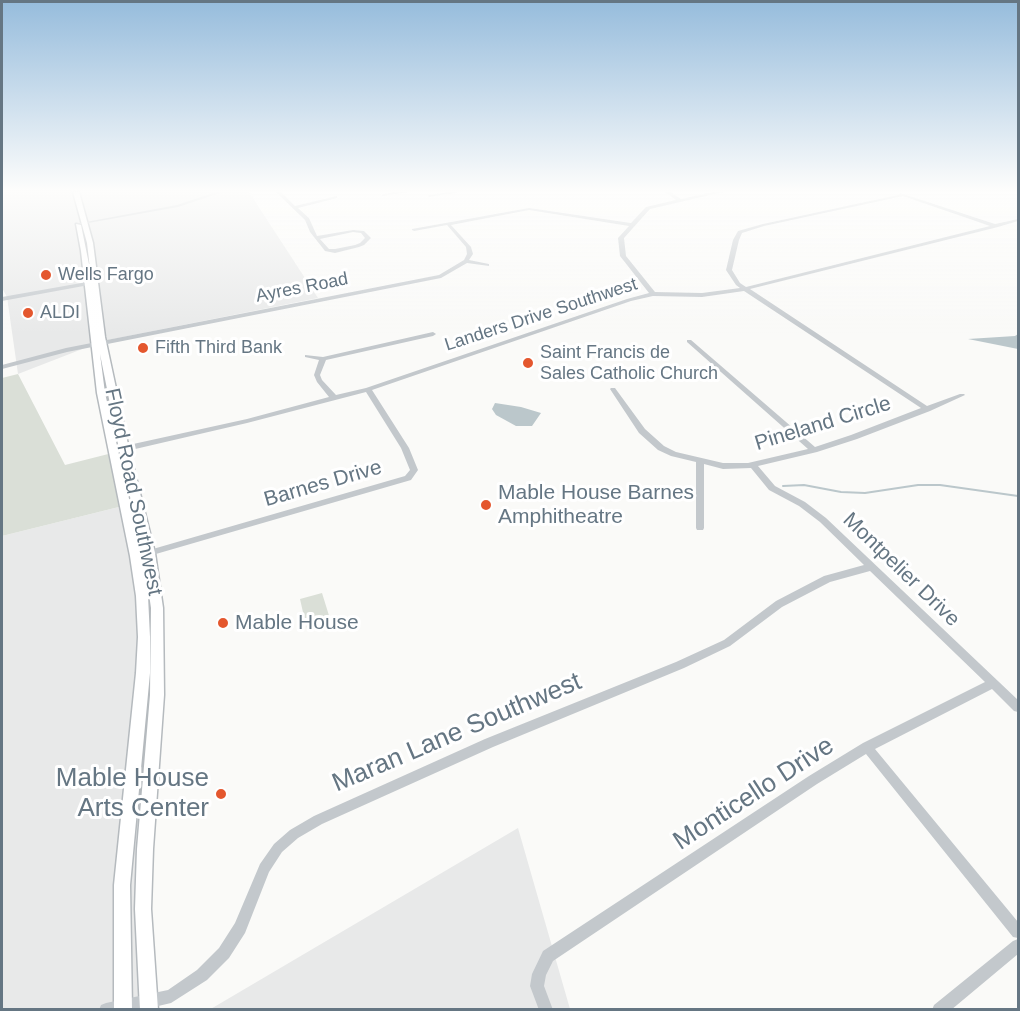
<!DOCTYPE html>
<html>
<head>
<meta charset="utf-8">
<style>
	body { margin:0 }
	#map { position:relative; width:1020px; height:1011px; overflow:hidden; background:#fafaf8; font-family:Helvetica,sans-serif }
	canvas { display:block }
	.frame { position:absolute; inset:0; border:3px solid #657683; pointer-events:none }
</style>
</head>
<body>
<div id="map">
<canvas width="1020" height="1011"></canvas>
<div class="frame"></div>
</div>
<script>
const g = document.querySelector('canvas').getContext('2d');
g.lineJoin = 'round';
function fill(path, color) {
  g.fillStyle = color;
  g.fill(path, 'evenodd');
}
function shape(rows) {
  const path = new Path2D();
  for (const r of rows) {
    path.moveTo(r[0], r[1]);
    for (let i = 2; i < r.length; i += 2) path.lineTo(r[i], r[i + 1]);
  }
  return path;
}
function stroke(path, color, width, dash) {
  g.strokeStyle = color;
  g.lineWidth = width;
  g.lineCap = dash ? 'butt' : 'round';
  g.setLineDash(dash || []);
  g.stroke(path);
}
function label(font, color, halo, rows, align = 'center') {
  g.font = font + ' Helvetica,sans-serif';
  g.lineWidth = 6;
  g.setLineDash([]);
  g.textBaseline = 'middle';
  g.strokeStyle = halo;
  g.fillStyle = color;
  for (const [text, x, y, turn = 0] of rows) {
    g.save();
    g.translate(x, y);
    g.rotate((+turn || 0) * Math.PI / 180);
    g.textAlign = isNaN(turn) ? turn : align;
    if (halo) g.strokeText(text, 0, 0);
    g.fillText(text, 0, 0);
    g.restore();
  }
}
const built = shape([
	[2,192,249,192,318,298,103,341,18,374,7,297,2,288],
	[139,502,158,651,141,1009,2,1009,2,536],
	[518,828,570,1009,209,1010]
]);
const green = shape([
	[18,374,65,465,128,449,139,502,2,536,2,378],
	[322,593,331,622,307,630,300,599]
]);
const water = shape([
	[1018,334,1018,349,968,339,1015,336],
	[495,403,521,407,541,413,532,426,516,426,496,415,492,409]
]);
const streamFar1 = shape([
	[429,196,456,192]
]);
const stream = shape([
	[783,486,804,485,841,492,865,493,918,485,940,485,1018,496]
]);
const minor = shape([
	[216,192,223,192,178,207,77,225,75,224,177,205,216,192],
	[276,192,281,192,295,206,337,196,337,198,298,208,309,218,317,236,353,230,364,231,371,238,364,245,359,247,335,253,325,251,310,232,305,220,276,192],
	[353,232,361,233,365,238,360,243,355,245,335,249,329,249,320,239,353,232],
	[394,192,407,192,383,196,381,195,394,192],
	[665,192,670,192,681,199,714,192,723,192,650,209,624,238,626,256,655,292,702,293,740,288,736,285,726,270,733,240,738,231,763,224,898,195,900,193,995,224,1018,219,1018,221,998,227,750,289,927,406,960,394,964,394,965,395,930,411,857,439,817,452,758,466,775,486,805,502,826,518,1018,700,1018,712,1014,711,992,689,875,749,1018,922,1018,938,1013,937,866,754,817,784,553,961,546,975,544,986,553,1010,539,1010,530,986,532,974,543,951,809,776,863,743,985,682,870,571,830,582,782,607,730,646,684,668,493,747,322,824,298,838,282,852,269,872,245,933,229,958,207,980,171,1003,141,1010,99,1010,101,1005,106,1003,168,990,197,970,219,948,235,923,260,864,274,844,290,830,314,816,485,739,676,662,724,640,776,601,824,576,864,565,820,522,799,506,769,490,751,468,723,469,704,464,704,528,703,530,697,530,696,528,696,462,671,456,658,450,639,433,610,389,611,388,615,388,645,429,664,446,676,452,723,463,748,463,808,449,687,342,687,340,691,340,815,447,851,435,921,408,744,291,702,297,653,296,631,301,372,390,409,448,418,470,411,480,149,556,146,555,145,553,146,551,405,476,410,470,401,448,366,392,247,423,118,453,115,452,114,450,115,448,247,419,329,397,317,382,314,375,319,360,305,357,305,355,323,357,433,332,436,334,433,336,326,360,320,375,322,380,336,395,366,388,627,299,649,293,620,256,618,238,629,226,529,210,451,225,471,247,473,254,469,260,489,264,489,266,467,263,441,278,67,352,2,369,2,365,66,348,439,275,464,260,467,254,466,247,447,225,414,231,412,230,412,229,529,208,631,223,646,207,676,200,665,192],
	[903,196,990,226,746,287,740,283,732,270,739,240,742,233,764,226,903,196],
	[87,282,89,283,89,285,2,301,2,297,87,282],
	[1018,939,1018,954,951,1010,932,1010,934,1005,1013,941,1018,939]
]);
const major = shape([
	[73,192,79,192,93,243,105,337,129,449,155,553,163,608,164,695,153,849,151,909,158,1010,140,1010,135,909,137,849,150,695,151,608,143,553,119,449,100,354,105,393,142,556,148,596,150,637,150,673,130,885,132,1010,114,1010,114,885,136,673,138,637,136,596,130,556,97,393,81,251,76,224,81,225,90,269,87,243,73,192]
]);
const markers = [
	[46,275,6,"#e4572e"],
	[28,313,6,"#e4572e"],
	[143,348,6,"#e4572e"],
	[528,363,6,"#e4572e"],
	[486,505,6,"#e4572e"],
	[223,623,6,"#e4572e"],
	[221,794,6,"#e4572e"]
];
const farPoinames = [
	["Wells Fargo",58,275],
	["ALDI",40,313],
	["Fifth Third Bank",155,348],
	["Saint Francis de",540,353],
	["Sales Catholic Church",540,374]
];
const farStreetnames = [
	["Ayres Road",302,288,-11],
	["Landers Drive Southwest",541,315,-18]
];
const streetNames = [
	["Pineland Circle",823,424,-17],
	["Barnes Drive",323,484,-16],
	["Floyd Road Southwest",133,492,78],
	["Montpelier Drive",901,570,44]
];
const poiNames = [
	["Mable House Barnes",498,493],
	["Amphitheatre",498,517],
	["Mable House",235,623]
];
const nearStreetnames = [
	["Maran Lane Southwest",457,733,-23],
	["Monticello Drive",754,794,-33]
];
const nearPoinames = [
	["Mable House",209,779],
	["Arts Center",209,809]
];
fill(built, '#e8e9e9');
fill(green, '#dadfd7');
fill(water, '#bbc7cb');
stroke(streamFar1, '#bbc7cb', 1.5);
stroke(stream, '#bbc7cb', 2);
stroke(major, '#b5babe', 3);
fill(minor, '#c3c8cc');
fill(major, '#fff');
const sky = g.createLinearGradient(0, 0, 0, 334);
sky.addColorStop(0, '#96bcdc');
sky.addColorStop(0.57, '#fdfdfc');
sky.addColorStop(1, '#fdfdfc00');
g.fillStyle = sky;
g.fillRect(0, 0, 1020, 334);
for (const [x, y, r, color] of markers) {
  const dot = new Path2D();
  dot.arc(x, y, r, 0, 2 * Math.PI);
  g.fillStyle = color;
  g.fill(dot);
  stroke(dot, '#fff', 2);
}
label('18px', '#657683', '#fff', farPoinames, 'left');
label('18px', '#657683', '#fff', farStreetnames);
label('21px', '#657683', '#fff', streetNames);
label('21px', '#657683', '#fff', poiNames, 'left');
label('26px', '#657683', '#fff', nearStreetnames);
label('26px', '#657683', '#fff', nearPoinames, 'right');
</script>
</body>
</html>
